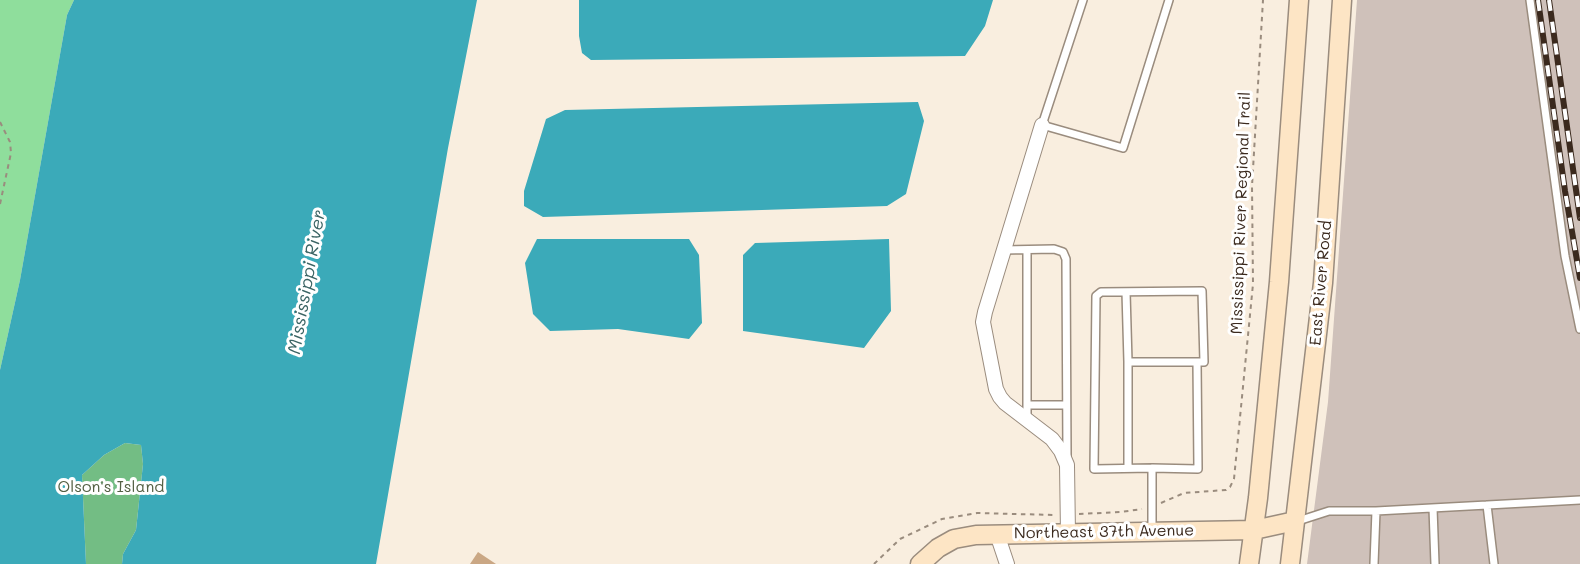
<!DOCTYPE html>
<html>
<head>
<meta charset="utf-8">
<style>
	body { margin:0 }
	canvas { display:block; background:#f9eedf }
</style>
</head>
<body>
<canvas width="1580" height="564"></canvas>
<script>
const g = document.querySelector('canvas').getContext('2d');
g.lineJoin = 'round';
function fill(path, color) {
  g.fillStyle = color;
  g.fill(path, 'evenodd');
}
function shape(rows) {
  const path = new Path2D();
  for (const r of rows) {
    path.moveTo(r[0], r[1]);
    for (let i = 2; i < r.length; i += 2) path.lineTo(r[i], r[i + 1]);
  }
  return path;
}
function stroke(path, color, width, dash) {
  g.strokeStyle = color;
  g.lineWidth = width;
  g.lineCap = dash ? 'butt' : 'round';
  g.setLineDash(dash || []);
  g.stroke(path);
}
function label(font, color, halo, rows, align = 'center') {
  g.font = font + ' Mali,sans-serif';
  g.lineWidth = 6;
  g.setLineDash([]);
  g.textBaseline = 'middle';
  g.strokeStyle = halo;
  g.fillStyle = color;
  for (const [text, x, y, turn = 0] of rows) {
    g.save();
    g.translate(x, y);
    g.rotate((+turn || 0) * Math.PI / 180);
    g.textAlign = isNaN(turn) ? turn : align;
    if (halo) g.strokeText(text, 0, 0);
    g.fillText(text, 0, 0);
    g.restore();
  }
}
const industrial = shape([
	[1357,0,1580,0,1580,564,1307,564,1328,402]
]);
const green = shape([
	[0,0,74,0,67,15,20,280,0,370]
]);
const forest = shape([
	[125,443,141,445,143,464,136,530,123,554,122,564,86,564,82,475,104,455]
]);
const water = shape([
	[74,0,477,0,448,148,376,564,122,564,123,554,136,530,143,464,141,445,125,443,104,455,82,475,86,564,0,564,0,370,20,280,67,15],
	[579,0,993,0,985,26,965,56,591,60,582,53,579,36],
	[918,102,924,121,906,194,887,206,543,217,524,206,524,191,546,119,565,110],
	[537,239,689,239,699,255,702,323,689,339,618,329,550,331,533,314,525,263],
	[889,239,891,311,864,348,743,331,743,255,755,243]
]);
const building = shape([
	[478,552,496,564,470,564]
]);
const path = shape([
	[0,122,10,142,11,153,0,204],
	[1161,503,1184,493,1226,490,1230,487,1234,479,1253,284,1252,186,1263,0],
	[1079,514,1121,512,1142,509],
	[874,564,900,539,942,519,977,513,1055,515]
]);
const lane = shape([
	[1083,0,1042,125,1123,148,1169,0],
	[1530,0,1565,256,1580,329],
	[1003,250,1054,249,1063,252,1066,259,1067,456],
	[1126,292,1128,362],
	[1027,405,1066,405],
	[1027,418,1027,250],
	[1128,468,1128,362,1197,362],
	[1487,505,1494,564],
	[1433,508,1435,564],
	[1298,521,1329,511,1376,511,1580,500],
	[1152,529,1152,468,1094,469,1096,296,1101,292,1202,291,1204,362,1197,362,1198,469,1152,468],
	[1374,564,1376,511]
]);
const street = shape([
	[1042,125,985,312,983,322,996,389,1000,397,1005,403,1052,439,1061,451,1067,465,1068,534],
	[997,534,1007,564]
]);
const secondary = shape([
	[920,564,938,548,954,539,976,535,1254,530,1295,521],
	[1249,564,1258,498,1279,282,1299,0],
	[1290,564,1323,283,1342,0]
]);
const rail = shape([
	[1538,0,1565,191,1580,278],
	[1549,0,1580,218]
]);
const streetNames = [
	["Mississippi River Regional Trail",1241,213,-88],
	["East River Road",1321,283,-85],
	["Northeast 37th Avenue",1104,532,-1]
];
const parkNames = [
	["Olson's Island",111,487]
];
const waterNames = [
	["Mississippi River",307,282,-80]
];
fill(industrial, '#cfc1ba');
fill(green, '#8fde9c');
fill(forest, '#73bd84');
fill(water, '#3baab9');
fill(building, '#caa784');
stroke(lane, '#9a8c7e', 10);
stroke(street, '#9a8c7e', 16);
stroke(secondary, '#9a8c7e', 21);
stroke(path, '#9a8c7e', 2, [4.5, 4.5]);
stroke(lane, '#fff', 7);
stroke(street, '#fff', 14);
stroke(secondary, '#fde5c5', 18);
stroke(rail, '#3b2a1e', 6);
stroke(rail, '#fff', 4, [11]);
label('16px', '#3b2a1e', '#fff', streetNames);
label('16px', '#546044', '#fff', parkNames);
label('italic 18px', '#3b6464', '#fff', waterNames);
</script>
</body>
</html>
